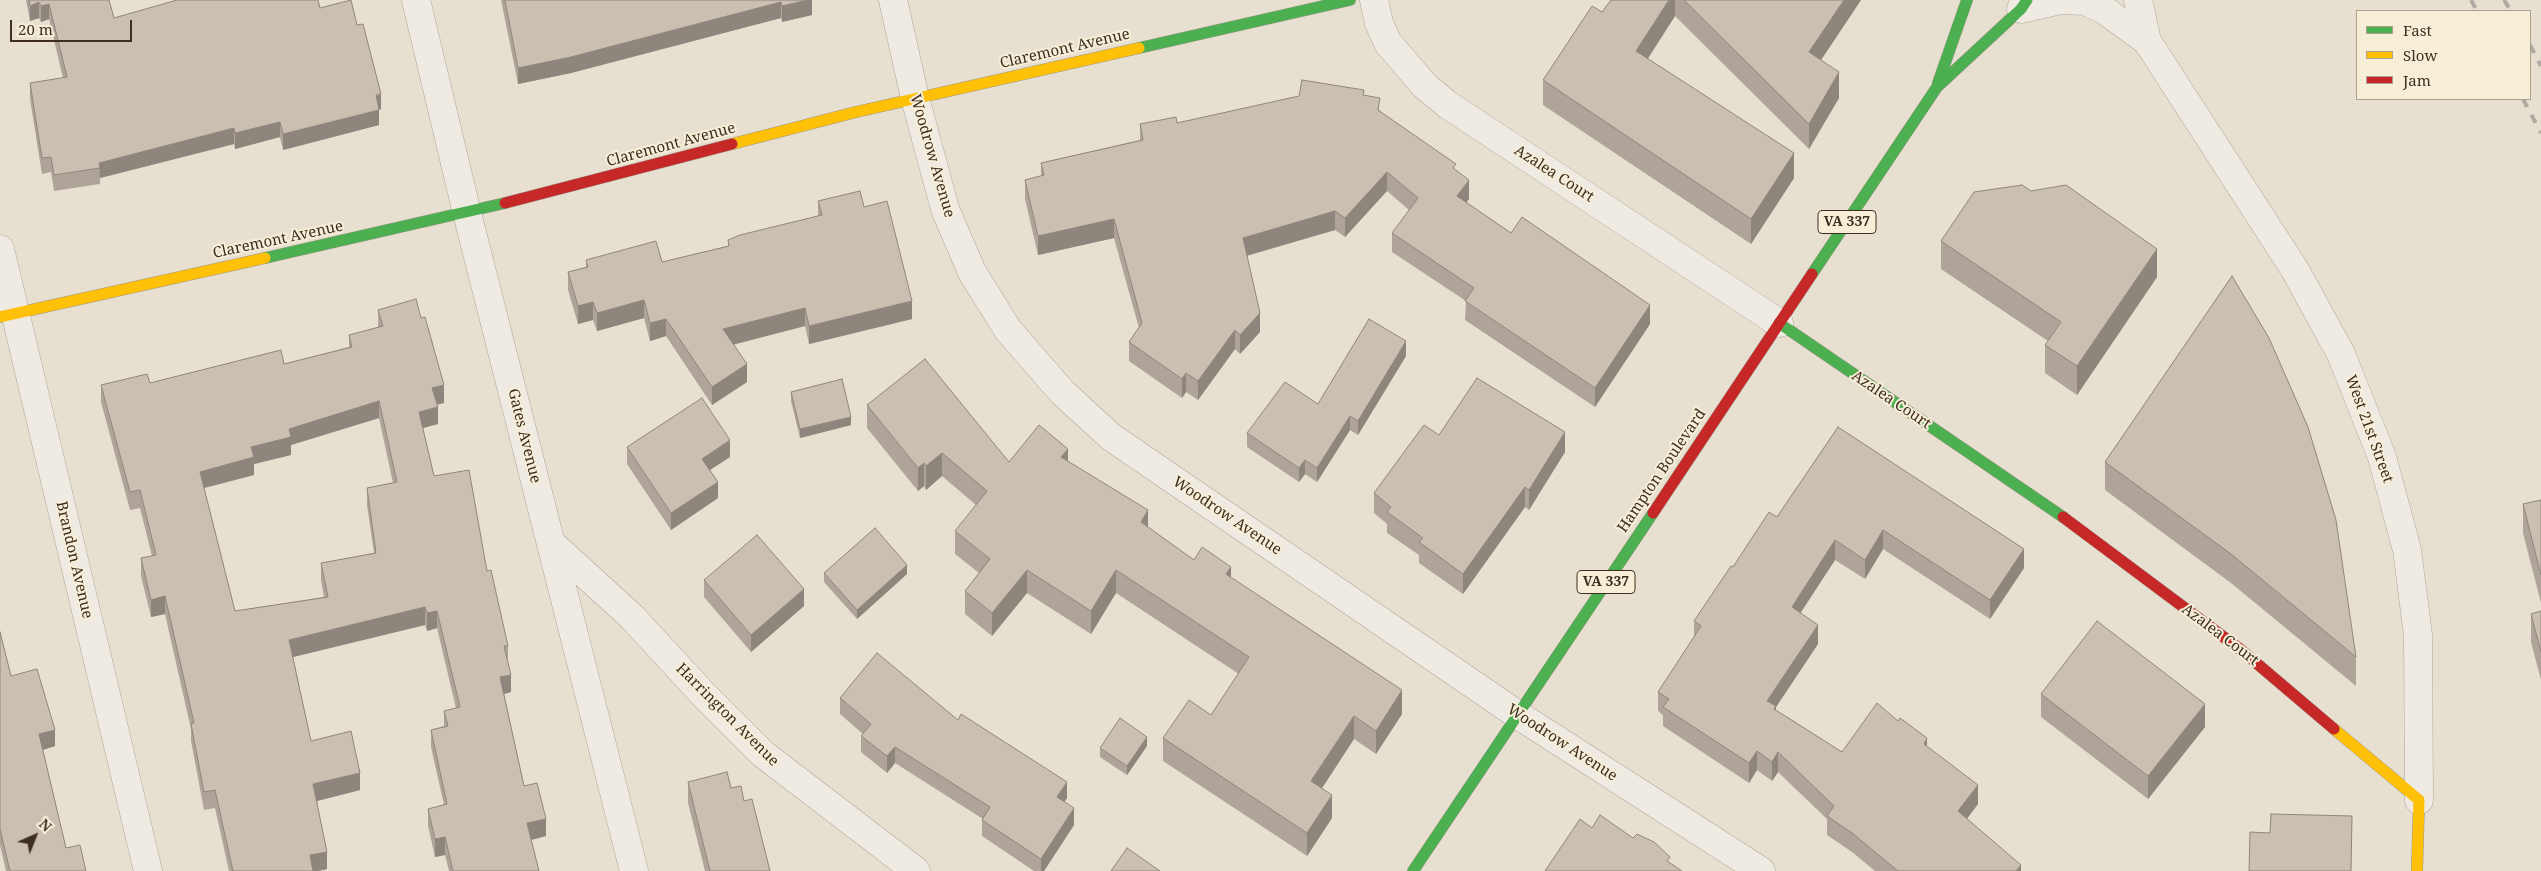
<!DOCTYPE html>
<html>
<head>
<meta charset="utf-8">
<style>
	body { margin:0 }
	#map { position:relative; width:2541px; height:871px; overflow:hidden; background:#e7e0d1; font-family:"Noto Serif",serif }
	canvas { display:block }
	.legend { position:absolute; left:2356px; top:10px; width:175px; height:90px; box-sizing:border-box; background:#f7eed8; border:1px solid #ada18e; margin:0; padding:6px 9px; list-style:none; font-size:15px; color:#3d2e20 }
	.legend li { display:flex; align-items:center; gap:10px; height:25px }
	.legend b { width:25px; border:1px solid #ada18e }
	.north { position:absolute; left:10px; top:811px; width:50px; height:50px; -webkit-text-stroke:4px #f7eed8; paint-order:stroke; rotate:44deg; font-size:14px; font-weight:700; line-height:20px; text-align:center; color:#3d2e20 }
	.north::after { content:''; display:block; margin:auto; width:18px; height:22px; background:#3d2e20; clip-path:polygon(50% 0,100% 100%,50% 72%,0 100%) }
	.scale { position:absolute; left:10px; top:20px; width:122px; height:22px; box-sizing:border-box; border:2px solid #3d2e20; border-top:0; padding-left:6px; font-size:15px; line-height:18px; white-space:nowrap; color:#3d2e20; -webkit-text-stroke:4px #f7eed8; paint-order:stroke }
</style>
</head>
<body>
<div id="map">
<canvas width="2541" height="871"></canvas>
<ul class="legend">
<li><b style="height:6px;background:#4caf50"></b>Fast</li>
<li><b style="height:6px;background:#ffc107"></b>Slow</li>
<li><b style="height:6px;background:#c62828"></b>Jam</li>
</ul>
<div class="north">N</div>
<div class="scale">20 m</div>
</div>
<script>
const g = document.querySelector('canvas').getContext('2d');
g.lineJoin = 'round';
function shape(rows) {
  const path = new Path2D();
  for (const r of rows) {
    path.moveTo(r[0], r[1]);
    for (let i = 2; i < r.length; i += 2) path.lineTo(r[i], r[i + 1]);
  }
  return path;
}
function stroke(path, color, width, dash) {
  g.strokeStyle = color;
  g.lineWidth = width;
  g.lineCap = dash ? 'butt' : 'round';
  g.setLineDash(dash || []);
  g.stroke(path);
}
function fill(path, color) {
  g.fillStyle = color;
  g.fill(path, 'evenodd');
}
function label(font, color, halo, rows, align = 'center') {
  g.font = font + ' "Noto Serif",serif';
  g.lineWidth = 4;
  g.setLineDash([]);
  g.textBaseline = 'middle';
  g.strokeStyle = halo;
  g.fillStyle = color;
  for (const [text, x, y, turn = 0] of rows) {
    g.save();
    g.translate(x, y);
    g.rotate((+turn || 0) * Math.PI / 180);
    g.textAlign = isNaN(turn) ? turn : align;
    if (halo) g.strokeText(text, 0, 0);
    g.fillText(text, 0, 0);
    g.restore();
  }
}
const street = shape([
	[416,0,467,213,634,871],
	[893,0,915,98,945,209,972,272,1008,330,1062,392,1111,437,1518,715,1761,871],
	[1374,0,1379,23,1388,43,1425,86,1448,105,1779,323],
	[2138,0,2147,41,2295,270,2341,354,2382,457,2407,550,2418,635,2419,800],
	[2021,9,2060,0,2085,1,2104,10,2147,41],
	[0,249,148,871],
	[552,544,632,617,703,694,763,754,916,871]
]);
const fast = shape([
	[1139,48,1350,0],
	[1938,83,1967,0],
	[265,258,505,203],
	[1812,274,1937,87,2021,9,2027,0],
	[1779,323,2063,517],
	[1413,871,1653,513]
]);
const slow = shape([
	[732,144,856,112,1139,48],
	[0,317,265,258],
	[2334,729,2419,800,2417,871]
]);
const jam = shape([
	[505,203,732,144],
	[1653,513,1812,274],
	[2063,517,2241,650,2334,729]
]);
const rail = shape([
	[2471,0,2477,11],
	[2504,0,2511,11],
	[2530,45,2541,66],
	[2523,99,2541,133]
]);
const wall = shape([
	[26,0,109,0,114,18,320,8,357,25,381,109,379,110,379,125,283,150,280,137,235,149,234,144,100,178,100,184,54,191,51,172,42,174,30,99,30,83,63,78,49,19,41,22,39,18,30,21],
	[501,0,812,0,812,15,782,22,781,18,571,73,518,84],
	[1611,0,1861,0,1821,60,1839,98,1809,149,1675,16,1648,59,1794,178,1751,244,1543,105,1543,80,1602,12],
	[1364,96,1380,111,1456,170,1469,199,1466,202,1511,233,1650,324,1595,407,1465,320,1466,301,1392,252,1392,233,1409,210,1387,191,1345,237,1335,230,1247,255,1260,332,1240,354,1235,349,1198,400,1186,392,1182,398,1129,361,1129,342,1139,328,1114,238,1038,255,1025,199,1025,180,1041,176,1041,163,1140,140,1140,124,1177,123],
	[818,201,864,207,912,319,809,344,805,326,733,345,747,382,712,405,666,336,650,341,644,318,597,331,593,320,578,324,568,290,568,272,586,267,586,260,662,262,728,246,728,240,818,216],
	[1941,241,2157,277,2077,395,2045,373,2045,345,2048,341,1941,269],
	[2232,276,2356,657,2356,686,2231,583,2105,490,2105,462],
	[378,310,444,403,437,404,438,424,423,428,434,476,487,571,508,646,508,662,511,692,504,694,524,786,546,836,531,840,539,871,449,871,445,855,435,857,428,826,428,809,444,805,431,747,431,730,444,726,444,711,456,708,437,628,427,631,425,625,293,657,311,741,360,790,317,801,327,869,318,871,229,871,215,808,204,810,191,741,191,729,165,614,151,617,141,576,141,558,152,556,140,508,130,510,101,402,101,385,150,383,284,364,349,347,349,335,378,327],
	[379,418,393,483,367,488,367,505,374,553,321,563,321,580,324,597,235,611,204,488,254,475,254,464,291,455,291,445],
	[1406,356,1358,435,1350,430,1317,482,1305,474,1299,482,1247,447,1247,433,1318,404],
	[791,392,851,425,800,438,791,401],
	[867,405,1009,462,1068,461,1148,527,1194,560,1231,578,1402,714,1376,754,1354,739,1322,788,1332,818,1307,856,1163,761,1163,738,1211,715,1239,674,1116,593,1091,634,1027,593,992,636,965,614,965,591,979,573,955,554,955,531,976,505,942,476,926,490,924,486,918,491,867,428],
	[1838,427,2024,568,1990,619,1883,549,1865,579,1835,560,1800,613,1818,644,1776,707,1776,710,1842,752,1927,746,1978,804,1967,819,2021,871,1875,871,1852,852,1827,835,1827,819,1778,772,1772,781,1757,770,1749,783,1663,726,1663,715,1658,711,1658,692,1694,637,1694,621,1733,567,1777,517],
	[1439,435,1565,452,1529,510,1525,507,1463,594,1419,563,1419,555,1387,533,1387,524,1374,513,1374,493],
	[627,447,730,457,710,470,718,498,671,530,627,464],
	[2541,500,2541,603,2523,533,2523,504],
	[824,573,907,574,857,619,824,582],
	[704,580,804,606,751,652,704,597],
	[2541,611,2541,680,2531,642,2531,614],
	[0,632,11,676,55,746,43,750,66,848,86,871,6,871,0,845],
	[2041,694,2205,727,2148,799,2041,717],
	[840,698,958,720,1067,798,1064,802,1074,825,1044,871,1034,871,982,836,982,820,983,819,895,763,887,773,861,752,861,736,863,734,840,714],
	[1147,746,1127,775,1100,757,1100,748],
	[688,782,731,788,744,801,770,871,705,871,688,803]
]);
const shadedWall = shape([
	[808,0,812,0,812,15,782,22,782,6],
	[1669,0,1675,0,1675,16,1636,76,1636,51],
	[1844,0,1861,0,1809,78,1809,52],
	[39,2,39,18,30,21,30,6],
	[781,2,781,18,571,73,518,84,518,68],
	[49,4,49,19,41,22,41,6],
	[1839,72,1839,98,1809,149,1809,124],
	[381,94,381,109,378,110,379,110,379,125,283,150,283,134],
	[280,122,280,137,235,149,235,133],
	[234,128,234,144,100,178,99,163],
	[1794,153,1794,178,1751,244,1751,219],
	[1387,172,1387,191,1345,237,1345,218],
	[1469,180,1469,199,1457,215,1457,196],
	[1335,211,1335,230,1243,257,1243,238],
	[1114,219,1114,238,1038,255,1038,236],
	[2157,249,2157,277,2077,395,2077,366],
	[644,300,644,318,597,331,597,313],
	[912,301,912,319,809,344,809,326],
	[593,302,593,320,578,324,578,306],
	[1650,305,1650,324,1595,407,1595,388],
	[805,308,805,326,723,347,723,329],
	[1260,313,1260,332,1240,354,1240,335],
	[666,319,666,336,650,341,650,323],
	[1235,330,1235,349,1198,400,1198,381],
	[1406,341,1406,356,1358,435,1358,421],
	[747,364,747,382,712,405,712,387],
	[1186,373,1186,392,1182,398,1182,379],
	[444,385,444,403,432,406,432,388],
	[379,401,379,418,291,445,291,455,254,464,254,475,200,489,200,472,289,429],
	[438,407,438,424,419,429,419,412],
	[1350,416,1350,430,1317,482,1317,468],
	[851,417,851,425,800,438,800,429],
	[1565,432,1565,452,1529,510,1529,490],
	[730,440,730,457,702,475,702,459],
	[1068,449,1068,472,1061,457],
	[942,453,942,476,926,490,926,466],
	[1305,460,1305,474,1299,482,1299,468],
	[924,463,924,486,918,491,918,468],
	[718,482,718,498,671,530,671,513],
	[1525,487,1525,507,1463,594,1463,574],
	[1148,510,1148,534,1141,522],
	[1883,530,1883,549,1865,579,1865,560],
	[1835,540,1835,560,1792,626,1792,607],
	[2024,549,2024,568,1990,619,1990,600],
	[907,565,907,574,857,619,857,610],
	[1231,567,1231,590,1226,574],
	[1027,570,1027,593,992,636,992,613],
	[1116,570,1116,593,1091,634,1091,611],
	[804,589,804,606,751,652,751,635],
	[165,596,165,614,151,617,151,600],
	[425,607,425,625,289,658,289,640],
	[437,611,437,628,427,631,427,613],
	[1818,625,1818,644,1776,707,1776,726,1767,701],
	[511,675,511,692,500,695,500,677],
	[1402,690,1402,714,1376,754,1376,731],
	[2205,704,2205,727,2148,799,2148,776],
	[1354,716,1354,739,1311,805,1311,781],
	[55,730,55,746,39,751,39,734],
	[1147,737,1147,746,1127,775,1127,766],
	[1927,738,1927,757,1924,744],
	[895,747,895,763,887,773,887,756],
	[1757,751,1757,770,1749,783,1749,763],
	[1778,752,1778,772,1772,781,1772,762],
	[360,773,360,790,313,802,313,784],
	[1067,782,1067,798,1057,813,1057,797],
	[1978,785,1978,804,1958,830,1958,811],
	[1332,795,1332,818,1307,856,1307,833],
	[1074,808,1074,825,1044,871,1041,871,1041,859],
	[546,819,546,836,527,841,527,823],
	[445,837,445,855,435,857,435,839],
	[327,852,327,869,318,871,310,871,310,855],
	[2021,865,2021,871,2016,871]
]);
const building = shape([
	[29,0,109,0,114,18,177,0,318,0,320,8,351,0,357,25,363,24,381,94,376,95,379,110,283,134,280,122,235,133,234,128,99,163,100,168,54,175,51,157,42,158,30,83,67,77,49,4,41,6,39,2,30,6,29,0],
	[505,0,808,0,782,6,781,2,571,57,518,68,505,0],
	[1611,0,1669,0,1636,51,1794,153,1751,219,1543,80,1592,6,1602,12,1611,0],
	[1684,0,1844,0,1809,52,1839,72,1809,124,1684,0],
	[1302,80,1364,90,1363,95,1380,98,1378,110,1456,164,1453,168,1469,180,1457,196,1511,233,1522,217,1650,305,1595,388,1465,301,1474,288,1392,233,1418,198,1387,172,1345,218,1335,211,1243,238,1260,313,1240,335,1235,330,1198,381,1186,373,1182,379,1129,342,1142,323,1114,219,1038,236,1025,180,1044,175,1041,163,1143,140,1140,124,1176,117,1177,123,1299,96,1302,80],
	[2022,185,2031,191,2066,185,2157,249,2077,366,2045,345,2061,322,1941,241,1974,192,2022,185],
	[860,191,864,207,887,201,912,301,809,326,805,308,723,329,747,364,712,387,666,319,650,323,644,300,597,313,593,302,578,306,568,272,588,267,586,260,656,241,662,262,729,246,728,240,740,235,822,215,818,201,860,191],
	[2232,276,2269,338,2308,427,2336,520,2356,657,2231,554,2105,462,2232,276],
	[416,299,421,318,425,317,444,385,432,388,438,407,419,412,434,476,469,470,487,571,491,570,508,646,504,646,511,675,500,677,524,786,537,783,546,819,527,823,539,871,453,871,445,837,435,839,428,809,447,804,431,730,448,726,444,711,460,707,437,611,427,613,425,607,289,640,311,741,351,731,360,773,313,784,327,852,310,855,313,871,233,871,215,790,204,792,191,724,194,723,165,596,151,600,141,558,156,555,140,490,130,492,101,385,147,374,150,383,281,350,284,364,352,347,349,335,383,326,378,310,416,299],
	[379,401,397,482,367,488,376,553,321,563,328,597,235,611,200,472,254,457,251,447,291,437,289,429,379,401],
	[1369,319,1406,341,1358,421,1350,416,1317,468,1305,460,1299,468,1247,433,1285,382,1318,404,1369,319],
	[925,359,1009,462,1039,425,1068,449,1061,457,1148,510,1141,522,1194,560,1202,547,1231,567,1226,574,1402,690,1376,731,1354,716,1311,781,1332,795,1307,833,1163,738,1189,700,1211,715,1249,657,1116,570,1091,611,1027,570,992,613,965,591,990,559,955,531,987,491,942,453,926,466,924,463,918,468,867,405,925,359],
	[1477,378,1565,432,1529,490,1525,487,1463,574,1419,542,1423,538,1387,512,1391,507,1374,493,1424,425,1439,435,1477,378],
	[842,379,851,417,800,429,791,392,842,379],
	[702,398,730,440,702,459,718,482,671,513,627,447,702,398],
	[1838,427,2024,549,1990,600,1883,530,1865,560,1835,540,1792,607,1818,625,1767,701,1776,706,1774,709,1842,752,1877,703,1898,721,1900,718,1927,738,1924,744,1978,785,1958,811,2021,865,2016,871,1898,871,1852,833,1827,816,1834,806,1778,752,1772,762,1757,751,1749,763,1663,707,1669,699,1658,692,1701,626,1694,621,1731,566,1733,567,1769,512,1777,517,1838,427],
	[2541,500,2541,575,2523,504,2541,500],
	[875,528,907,565,857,610,824,573,875,528],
	[757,535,804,589,751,635,704,580,757,535],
	[2541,611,2541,652,2531,614,2541,611],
	[2097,621,2205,704,2148,776,2041,694,2097,621],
	[0,632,11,676,37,669,55,730,39,734,66,848,80,845,86,871,10,871,0,829,0,632],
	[877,653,958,720,961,714,1067,782,1057,797,1074,808,1041,859,982,820,990,807,895,747,887,756,861,736,871,724,840,698,877,653],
	[1120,718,1147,737,1127,766,1100,748,1120,718],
	[727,772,731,788,741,786,744,801,752,799,770,871,710,871,688,782,727,772],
	[2271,814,2352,816,2351,871,2249,871,2250,832,2270,833,2271,814],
	[1600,815,1633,838,1637,834,1654,842,1670,857,1667,861,1682,871,1545,871,1580,819,1592,828,1600,815],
	[1127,848,1160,871,1111,871,1127,848]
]);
const shields = [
	[1847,222,58],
	[1606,582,58]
];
const shieldNames = [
	["VA 337",1847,222],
	["VA 337",1606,582]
];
const streetNames = [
	["Claremont Avenue",1065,49,-13],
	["Claremont Avenue",671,145,-15],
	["Woodrow Avenue",932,156,74],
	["Azalea Court",1554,174,33],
	["Claremont Avenue",278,240,-12],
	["Azalea Court",1891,400,34],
	["West 21st Street",2369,429,70],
	["Gates Avenue",524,436,76],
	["Hampton Boulevard",1662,471,-56],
	["Woodrow Avenue",1227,516,34],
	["Brandon Avenue",74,560,77],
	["Azalea Court",2220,635,37],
	["Harrington Avenue",727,715,45],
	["Woodrow Avenue",1562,743,33]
];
stroke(street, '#ada599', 29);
stroke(fast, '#9c958a', 12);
stroke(slow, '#9c958a', 12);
stroke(jam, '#9c958a', 12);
stroke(street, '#efebe3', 28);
stroke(fast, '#4caf50', 11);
stroke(slow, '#ffc107', 11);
stroke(jam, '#c62828', 11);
stroke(rail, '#afaaa2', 4, [9, 9]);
fill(wall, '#afa499');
fill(shadedWall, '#8e867d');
fill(building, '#cbbfb2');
stroke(building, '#8e867d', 1);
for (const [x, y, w] of shields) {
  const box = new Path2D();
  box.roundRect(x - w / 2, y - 11.5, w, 23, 4);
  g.fillStyle = '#f7eed8';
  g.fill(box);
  stroke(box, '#3d2e20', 1);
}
label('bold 14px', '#3d2e20', null, shieldNames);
label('15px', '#3d2e20', '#f7eed8', streetNames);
</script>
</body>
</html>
